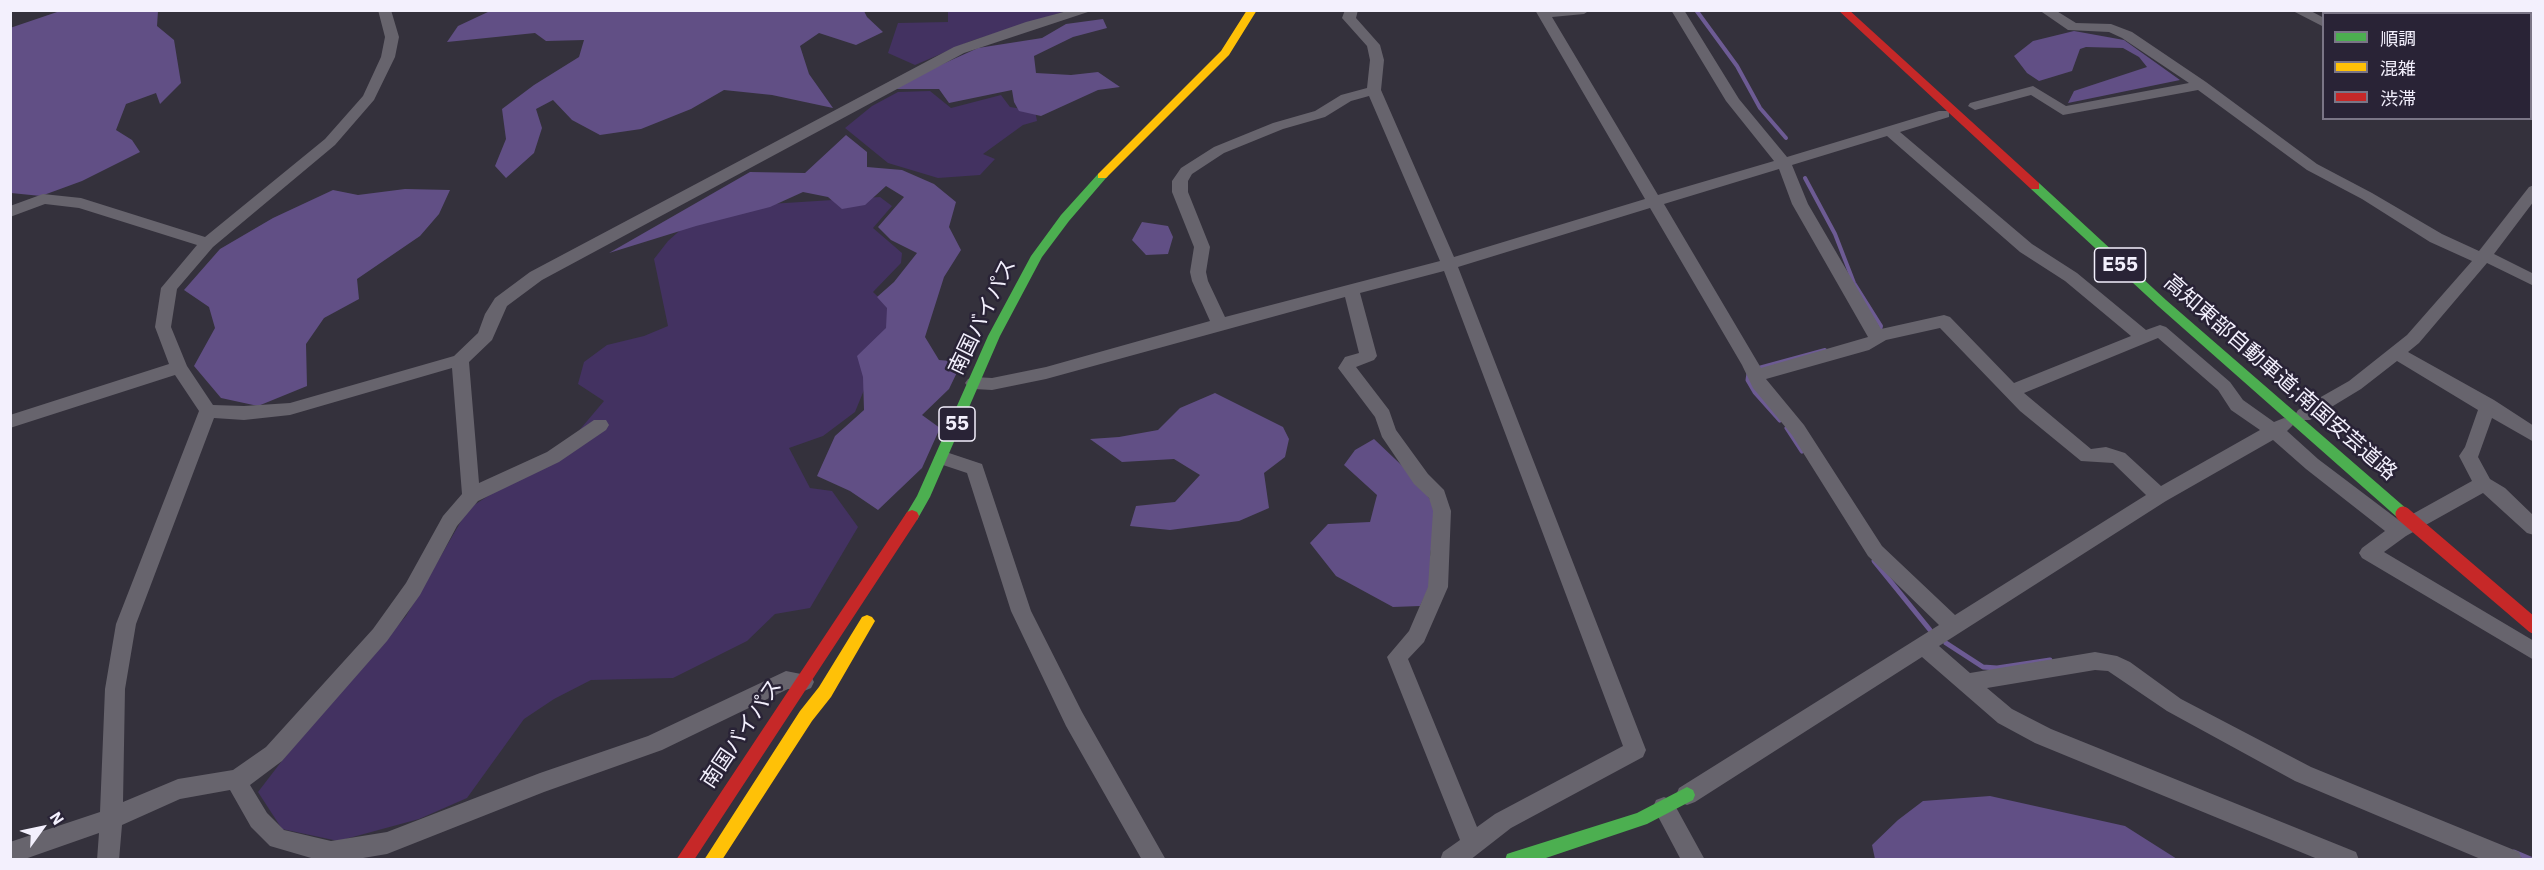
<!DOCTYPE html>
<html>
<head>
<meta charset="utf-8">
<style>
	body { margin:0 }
	#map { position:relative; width:2544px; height:870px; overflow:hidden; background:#34313c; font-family:"IBM Plex Sans","Noto Sans JP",sans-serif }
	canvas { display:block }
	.frame { position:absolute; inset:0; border:12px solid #f3f0fd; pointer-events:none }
	.legend { position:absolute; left:2322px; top:12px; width:210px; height:108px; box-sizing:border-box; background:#292336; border:2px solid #7a7586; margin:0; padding:8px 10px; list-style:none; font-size:18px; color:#f3f0fd }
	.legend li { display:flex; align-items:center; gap:12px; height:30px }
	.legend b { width:30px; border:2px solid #7a7586 }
	.north { position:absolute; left:12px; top:798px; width:60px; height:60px; -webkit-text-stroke:4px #292336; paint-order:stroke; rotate:57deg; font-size:16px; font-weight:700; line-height:24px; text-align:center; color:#f3f0fd }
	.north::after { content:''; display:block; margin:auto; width:21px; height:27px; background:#f3f0fd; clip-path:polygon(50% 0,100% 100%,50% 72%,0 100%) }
</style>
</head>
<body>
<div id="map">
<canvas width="2544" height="870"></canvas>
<div class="frame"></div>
<ul class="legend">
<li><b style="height:8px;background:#4caf50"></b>順調</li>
<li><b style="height:8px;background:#ffc107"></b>混雑</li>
<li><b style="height:8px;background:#c62828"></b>渋滞</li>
</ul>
<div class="north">N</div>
</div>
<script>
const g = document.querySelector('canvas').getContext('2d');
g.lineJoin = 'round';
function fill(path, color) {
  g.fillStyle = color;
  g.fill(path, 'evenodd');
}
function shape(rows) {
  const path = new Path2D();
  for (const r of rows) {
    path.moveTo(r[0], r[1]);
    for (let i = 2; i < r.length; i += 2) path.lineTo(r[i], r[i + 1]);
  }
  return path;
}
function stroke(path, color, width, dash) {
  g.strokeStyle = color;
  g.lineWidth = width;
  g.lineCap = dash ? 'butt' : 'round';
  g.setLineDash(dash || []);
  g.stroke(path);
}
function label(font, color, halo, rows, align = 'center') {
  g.font = font + ' "IBM Plex Sans","Noto Sans JP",sans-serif';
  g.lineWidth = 5;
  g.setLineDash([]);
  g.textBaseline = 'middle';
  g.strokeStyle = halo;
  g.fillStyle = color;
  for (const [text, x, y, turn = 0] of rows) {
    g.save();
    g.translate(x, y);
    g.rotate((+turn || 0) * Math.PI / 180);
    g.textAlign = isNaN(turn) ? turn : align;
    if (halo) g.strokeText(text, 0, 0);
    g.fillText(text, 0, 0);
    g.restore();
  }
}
const green = shape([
	[948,11,1066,11,971,41,915,65,888,53,898,23,948,22],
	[930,91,951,108,1001,95,1010,107,1035,111,1037,121,1023,125,983,154,995,159,980,175,938,178,888,163,845,128,872,106,898,92],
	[880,197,892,206,873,228,902,253,901,263,873,292,893,311,886,336,855,412,823,436,789,448,810,488,832,491,858,527,810,608,775,614,747,641,673,678,591,680,554,699,524,719,467,798,419,819,338,841,282,829,258,792,301,736,406,616,464,516,474,505,507,484,550,465,604,401,578,384,584,362,607,345,644,336,668,326,654,259,668,241,686,225,738,206]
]);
const forest = shape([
	[60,11,158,11,157,26,174,40,181,83,160,104,156,93,126,104,116,130,132,140,140,152,82,181,41,196,11,193,10,28],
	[490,11,864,11,867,17,883,32,856,45,819,33,800,46,809,74,833,108,772,95,724,90,691,109,641,129,600,135,572,120,553,100,536,109,542,128,534,153,506,178,495,166,506,139,502,109,534,85,579,57,584,40,546,41,535,33,447,42,458,26],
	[1103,19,1107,28,1073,37,1034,56,1036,73,1071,75,1098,72,1120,87,1098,90,1041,116,1019,111,1014,102,1012,90,949,103,939,89,896,89,916,76,978,48,1042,38,1066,24],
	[2074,31,2124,40,2180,80,2068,103,2074,91,2147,67,2139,57,2123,48,2086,47,2080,49,2072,71,2039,81,2027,73,2014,56,2033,41],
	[846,135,867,152,867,167,902,170,934,184,956,202,949,227,961,250,944,277,925,337,939,360,962,362,949,389,922,415,940,428,922,468,878,510,850,491,817,476,835,436,864,410,863,377,857,356,886,328,887,308,877,297,894,282,917,253,891,240,878,227,904,197,886,186,865,205,842,209,828,197,803,192,770,207,696,226,609,253,750,172,805,173],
	[405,189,450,190,439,214,420,236,357,279,359,299,324,318,306,344,307,386,258,406,221,398,194,366,215,328,209,307,184,290,220,249,273,218,333,190,358,195],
	[1142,222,1168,226,1173,237,1168,254,1146,255,1132,240],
	[1215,393,1283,427,1289,439,1285,457,1264,473,1269,508,1239,521,1170,530,1130,526,1136,506,1175,502,1200,475,1174,459,1122,462,1090,439,1119,437,1158,430,1180,408],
	[1374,439,1414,477,1432,502,1435,523,1430,556,1430,585,1420,606,1393,607,1336,576,1310,543,1328,524,1370,522,1377,495,1344,465,1355,450],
	[1990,796,2125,826,2177,859,1875,859,1872,845,1898,820,1923,801]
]);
const streamFar1 = shape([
	[1696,10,1737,66,1760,108,1786,138],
	[1805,178,1835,234,1854,283,1881,326,1880,330],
	[1755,369,1825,350]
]);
const stream = shape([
	[1749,373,1748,380,1755,392,1780,420],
	[1787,428,1802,451],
	[1874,561,1930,630],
	[1946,643,1983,667,1997,668,2050,660],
	[2514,852,2533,860]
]);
const street = shape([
	[378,10,391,10,399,37,395,57,374,100,335,145,213,247,177,289,171,327,187,366,213,405,244,406,290,403,454,356,478,333,485,314,495,298,530,272,954,47,1026,22,1071,10,1094,10,964,53,542,280,507,306,492,340,469,362,479,483,547,452,594,420,606,420,609,425,606,430,559,462,478,501,457,526,420,595,387,641,282,761,250,785,267,813,284,830,331,841,387,832,540,773,648,736,786,671,811,676,814,682,811,688,804,691,788,689,662,750,544,792,387,854,351,860,318,860,270,846,251,827,230,790,180,799,122,825,119,860,97,860,99,833,22,860,10,860,10,842,100,812,105,689,116,624,199,411,175,375,10,428,10,415,169,364,155,327,161,288,197,245,79,208,45,204,10,217,10,206,43,194,81,198,205,237,325,139,363,96,381,57,385,37,378,10],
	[452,368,462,494,443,516,406,583,373,629,266,747,233,770,178,779,123,802,125,689,136,624,214,418,244,420,290,415,452,368],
	[1345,10,1358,10,1356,18,1380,45,1384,60,1381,90,1454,257,1645,199,1535,10,1590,10,1584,14,1552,17,1658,195,1774,161,1726,101,1671,10,1684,10,1739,99,1787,157,1939,111,1949,111,1949,117,1900,132,2032,244,2077,273,2146,330,2160,325,2166,327,2230,382,2243,400,2274,422,2284,418,2290,420,2293,425,2287,431,2318,459,2400,521,2472,481,2459,456,2465,447,2478,410,2397,361,2361,389,2310,420,2298,420,2295,415,2298,410,2349,381,2407,335,2472,261,2430,242,2362,199,2307,170,2198,90,2063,115,2031,95,1975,110,1968,106,1970,103,2033,86,2066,106,2189,83,2122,38,2109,32,2068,30,2039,10,2055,10,2076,23,2111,24,2132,32,2206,82,2317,164,2372,193,2442,234,2479,251,2529,187,2534,185,2534,201,2494,254,2534,274,2534,286,2487,263,2419,343,2408,352,2494,400,2534,426,2534,442,2492,418,2478,457,2490,479,2505,488,2534,516,2534,535,2527,533,2483,493,2406,536,2384,552,2534,641,2534,660,2362,558,2359,553,2362,548,2385,531,2306,469,2273,440,2166,501,1939,646,1970,673,2095,652,2117,656,2130,662,2181,699,2311,767,2519,852,2522,860,2483,860,2295,781,2167,711,2108,671,2095,670,1987,688,2012,709,2051,729,2356,852,2359,860,2320,860,2035,743,1998,723,1922,657,1695,802,1687,805,1679,802,1676,795,1679,788,1939,625,1868,556,1792,435,1753,388,1742,365,1650,208,1458,267,1646,750,1643,757,1511,828,1470,860,1440,860,1443,852,1460,840,1387,657,1409,631,1428,587,1433,511,1429,498,1414,484,1382,437,1375,417,1338,368,1345,357,1359,353,1345,297,1046,379,992,390,974,389,968,387,965,383,968,379,974,377,992,378,1046,367,1210,321,1192,281,1190,272,1194,247,1172,192,1172,181,1181,168,1214,147,1273,123,1315,111,1341,95,1367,88,1370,60,1367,46,1342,18,1345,10],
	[1369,96,1440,261,1225,317,1208,281,1206,272,1210,247,1188,192,1188,181,1192,174,1224,153,1283,129,1325,117,1351,101,1369,96],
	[1887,136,2020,252,2065,281,2131,336,2014,383,1950,317,1944,315,1881,329,1808,204,1792,165,1887,136],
	[1779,169,1792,204,1868,337,1761,368,1664,204,1779,169],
	[1444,271,1623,746,1495,814,1477,827,1408,659,1424,642,1448,587,1451,511,1444,490,1428,474,1396,430,1389,410,1356,367,1374,360,1377,356,1360,293,1444,271],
	[1940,328,2020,411,2081,461,2113,463,2146,495,1955,615,1882,546,1804,425,1766,379,1869,350,1886,340,1940,328],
	[2158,338,2218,390,2231,410,2260,430,2161,486,2125,453,2106,447,2091,449,2024,393,2158,338],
	[2291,10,2309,10,2324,18,2324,27,2291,10],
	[2530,110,2534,111,2534,120,2528,118,2530,118,2530,110],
	[943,451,982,464,1031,611,1082,712,1166,860,1142,860,1066,726,1011,611,967,473,937,463,934,458,937,453,943,451],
	[1664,797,1672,800,1705,860,1681,860,1653,807,1656,800,1664,797]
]);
const fast = shape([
	[1102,172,1108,176,1106,178,1069,221,1042,257,1000,336,930,497,917,520,907,520,905,516,917,496,988,336,1031,256,1061,215,1098,174,1102,172],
	[2035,182,2039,183,2166,300,2408,510,2410,514,2408,518,2398,518,2158,306,2031,189,2031,183,2035,182],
	[1687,787,1693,790,1695,795,1693,800,1647,824,1540,860,1505,860,1507,854,1513,852,1637,813,1687,787]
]);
const slow = shape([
	[1247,10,1257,10,1229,55,1106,178,1098,178,1098,174,1221,51,1247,10],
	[867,615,872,617,875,621,831,697,812,721,722,860,704,860,800,711,819,687,862,617,867,615]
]);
const jam = shape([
	[1838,10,1849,10,2039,183,2039,189,2031,189,1838,10],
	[912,510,917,512,919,516,917,520,694,860,676,860,907,512,912,510]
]);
const jamBridge = shape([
	[2403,514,2534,626]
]);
const shields = [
	[2120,265,51],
	[957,424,36]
];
const shieldNames = [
	["E55",2120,265],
	["55",957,424]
];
const streetNames = [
	["南国バイパス",983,317,-64],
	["高知東部自動車道;南国安芸道路",2280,378,41],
	["南国バイパス",742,734,-56]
];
fill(green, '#433261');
fill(forest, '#614f85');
stroke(streamFar1, '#6d5b94', 4);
stroke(stream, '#6d5b94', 5);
fill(street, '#67646d');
fill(fast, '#4caf50');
fill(slow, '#ffc107');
fill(jam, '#c62828');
stroke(jamBridge, '#c62828', 15);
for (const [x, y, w] of shields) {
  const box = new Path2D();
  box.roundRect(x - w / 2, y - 17, w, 34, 4.5);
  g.fillStyle = '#292336';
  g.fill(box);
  stroke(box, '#f3f0fd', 1.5);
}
label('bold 20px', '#f3f0fd', null, shieldNames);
label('21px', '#f3f0fd', '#292336', streetNames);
</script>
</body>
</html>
